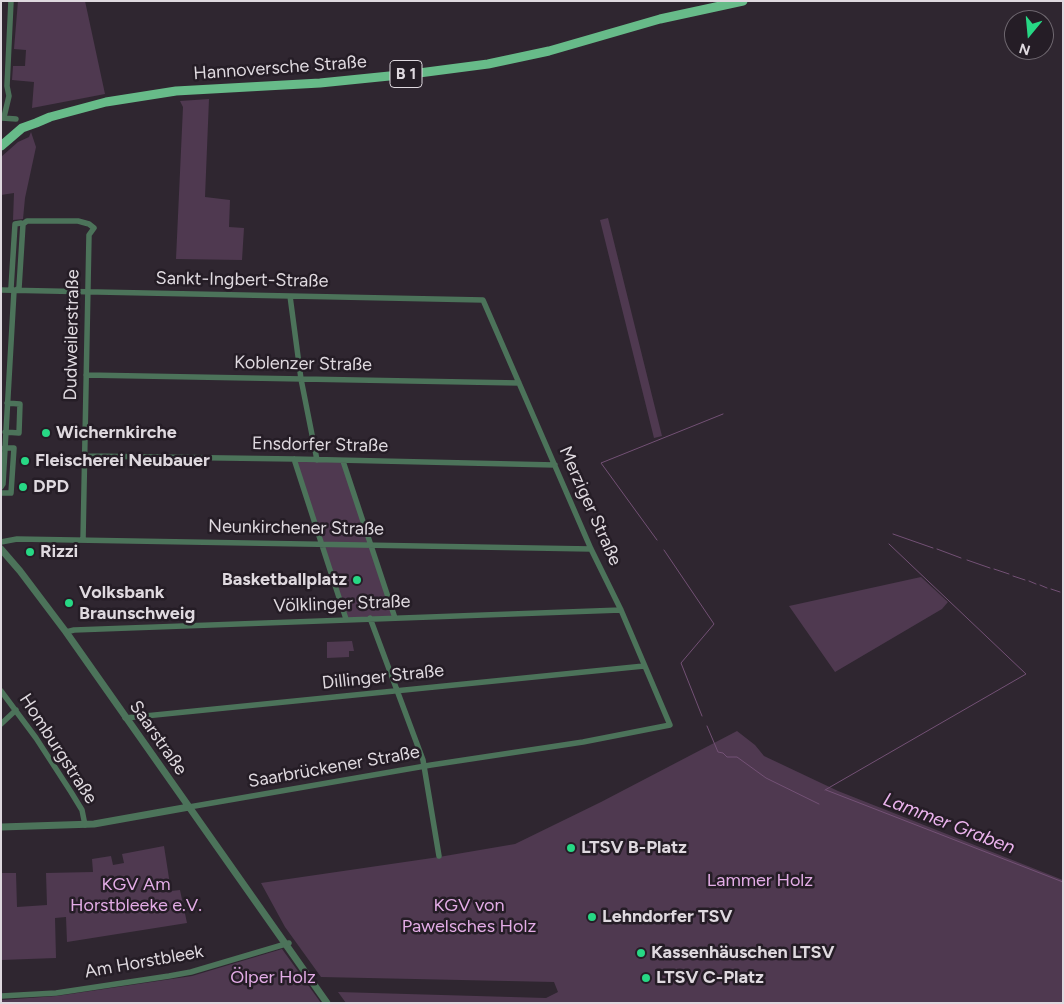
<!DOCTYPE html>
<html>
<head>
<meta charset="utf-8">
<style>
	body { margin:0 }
	#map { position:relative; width:1064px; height:1004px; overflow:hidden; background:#2f2630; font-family:Figtree,sans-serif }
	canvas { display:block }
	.frame { position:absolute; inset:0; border:2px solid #dfd9df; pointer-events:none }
	.north { position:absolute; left:1004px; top:10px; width:50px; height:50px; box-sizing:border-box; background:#251d26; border:1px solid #6f6870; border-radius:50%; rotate:197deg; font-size:14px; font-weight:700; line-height:20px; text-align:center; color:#dfd9df }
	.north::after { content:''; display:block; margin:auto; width:18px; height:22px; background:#27d885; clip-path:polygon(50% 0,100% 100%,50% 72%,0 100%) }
</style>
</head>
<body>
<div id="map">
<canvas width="1064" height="1004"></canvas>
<div class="frame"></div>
<div class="north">N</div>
</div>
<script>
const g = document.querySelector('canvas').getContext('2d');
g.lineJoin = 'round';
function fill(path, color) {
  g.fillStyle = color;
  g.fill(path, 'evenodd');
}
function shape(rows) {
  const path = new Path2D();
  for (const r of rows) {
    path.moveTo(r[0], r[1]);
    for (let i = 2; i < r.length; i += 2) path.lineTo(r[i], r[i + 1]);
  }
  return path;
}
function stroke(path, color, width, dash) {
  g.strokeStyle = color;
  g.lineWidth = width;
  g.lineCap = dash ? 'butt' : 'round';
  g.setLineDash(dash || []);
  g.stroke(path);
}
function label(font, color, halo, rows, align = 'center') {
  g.font = font + ' Figtree,sans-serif';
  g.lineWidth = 5;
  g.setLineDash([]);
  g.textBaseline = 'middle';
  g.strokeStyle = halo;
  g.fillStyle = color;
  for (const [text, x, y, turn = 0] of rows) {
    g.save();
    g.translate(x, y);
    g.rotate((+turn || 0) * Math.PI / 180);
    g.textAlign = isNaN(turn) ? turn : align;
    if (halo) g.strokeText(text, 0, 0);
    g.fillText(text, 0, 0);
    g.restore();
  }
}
const green = shape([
	[18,1,85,1,105,94,32,108,34,82,12,80,13,66,25,66,26,50,14,49],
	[209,99,205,197,230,200,229,227,244,228,242,260,176,259,183,107,180,101],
	[31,132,36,147,25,198,23,219,13,220,14,193,1,195,1,157,18,142,29,137],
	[608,218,662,436,654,438,600,220],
	[294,459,343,461,395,618,346,619],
	[921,577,948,602,942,609,835,672,789,606],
	[352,641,354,651,349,651,349,657,327,658,327,642],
	[737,731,755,745,764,756,838,791,1063,880,1063,1003,346,1003,338,992,546,998,558,992,554,982,321,977,285,927,261,883,439,857,515,844,601,802],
	[164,846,171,891,180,890,187,923,67,942,66,917,55,918,56,958,1,960,1,873,16,873,17,907,47,905,46,873,93,872,92,859,111,856,113,865,124,863,122,854],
	[282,949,321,1003,1,1003,1,1000,57,996,192,976]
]);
const stream = shape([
	[893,534,933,548],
	[657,540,601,463,723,414],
	[937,549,961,558],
	[664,550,714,624,681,663,702,716],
	[967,560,990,568],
	[994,569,1009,574],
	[1013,576,1025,580],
	[1029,581,1036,584],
	[1040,585,1047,588],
	[1051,589,1060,592],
	[707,726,718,752,723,753,727,757,737,757,766,778,819,804],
	[825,790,1026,674,889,544],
	[826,790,1063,882]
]);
const minor = shape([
	[4,117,9,96,7,86,11,1],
	[2,118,16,119],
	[23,224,27,221,78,221,89,224,94,228,89,235,83,540],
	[1,290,483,300,591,549,621,610,670,725,583,742,431,765,189,807],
	[290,296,301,379,317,460],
	[86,375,519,383],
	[5,432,19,433,20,404,7,403],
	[85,456,294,459,555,465],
	[294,459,346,619],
	[343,461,395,618],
	[1,487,3,484,14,291,11,288,15,224,21,223,23,224,19,288,14,291],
	[1,493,11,493,14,448,4,448],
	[1,542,17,539,591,549],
	[370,618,423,760,439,856],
	[66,632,74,630,621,610],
	[1,691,36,738,71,792,82,810,85,825],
	[125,718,644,666],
	[1,724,16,710],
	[1,996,56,993,169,976,191,972,289,943]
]);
const tertiary = shape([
	[1,549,20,571,66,632,327,1003],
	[1,827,94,824,189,807]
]);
const primary = shape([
	[1,146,22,128,36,123,50,117,106,102,176,91,320,83,419,73,488,64,549,51,660,19,743,1]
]);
const markers = [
	[46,433,5,"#27d885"],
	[25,461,5,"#27d885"],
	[23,487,5,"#27d885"],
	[30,552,5,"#27d885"],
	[357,580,5,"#27d885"],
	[69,603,5,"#27d885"],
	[571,848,5,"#27d885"],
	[592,917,5,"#27d885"],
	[641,953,5,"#27d885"],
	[646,978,5,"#27d885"]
];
const shields = [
	[406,74,32]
];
const shieldNames = [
	["B 1",406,74]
];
const streetNames = [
	["Hannoversche Straße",280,68,-4],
	["Sankt-Ingbert-Straße",242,280,1],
	["Dudweilerstraße",72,335,-89],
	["Koblenzer Straße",303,364,1],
	["Ensdorfer Straße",320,445,1],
	["Merziger Straße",590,506,66],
	["Neunkirchener Straße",296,528,1],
	["Völklinger Straße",342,604,-2],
	["Dillinger Straße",383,677,-6],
	["Saarstraße",158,738,55],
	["Homburgstraße",58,749,57],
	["Saarbrückener Straße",334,767,-10],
	["Am Horstbleek",144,962,-10]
];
const poiNames = [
	["Wichernkirche",56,433],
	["Fleischerei Neubauer",35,461],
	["DPD",33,487],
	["Rizzi",40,552],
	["Basketballplatz",347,580,"right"],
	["Volksbank",79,593],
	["Braunschweig",79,614],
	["LTSV B-Platz",581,848],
	["Lehndorfer TSV",602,917],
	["Kassenhäuschen LTSV",651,953],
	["LTSV C-Platz",656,978]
];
const parkNames = [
	["Lammer Holz",760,881],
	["KGV Am",136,885],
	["Horstbleeke e.V.",136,906],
	["KGV von",469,906],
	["Pawelsches Holz",469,927],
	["Ölper Holz",273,978]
];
const waterNames = [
	["Lammer Graben",949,824,21]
];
fill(green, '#4f3950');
stroke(stream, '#735175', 1);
stroke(minor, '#4c735a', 5.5);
stroke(tertiary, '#4c735a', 7);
stroke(primary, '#67bb89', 9);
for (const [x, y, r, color] of markers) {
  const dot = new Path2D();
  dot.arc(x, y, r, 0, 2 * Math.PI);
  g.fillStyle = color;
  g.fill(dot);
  stroke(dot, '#251d26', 2);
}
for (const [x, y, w] of shields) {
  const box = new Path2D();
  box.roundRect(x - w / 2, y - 13.5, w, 27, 4);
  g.fillStyle = '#251d26';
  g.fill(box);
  stroke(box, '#dfd9df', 1);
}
label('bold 16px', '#dfd9df', null, shieldNames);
label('18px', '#dfd9df', '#251d26', streetNames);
label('bold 18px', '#dfd9df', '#251d26', poiNames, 'left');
label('18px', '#e3ace6', '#251d26', parkNames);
label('italic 19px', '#eab2ec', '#251d26', waterNames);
</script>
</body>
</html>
